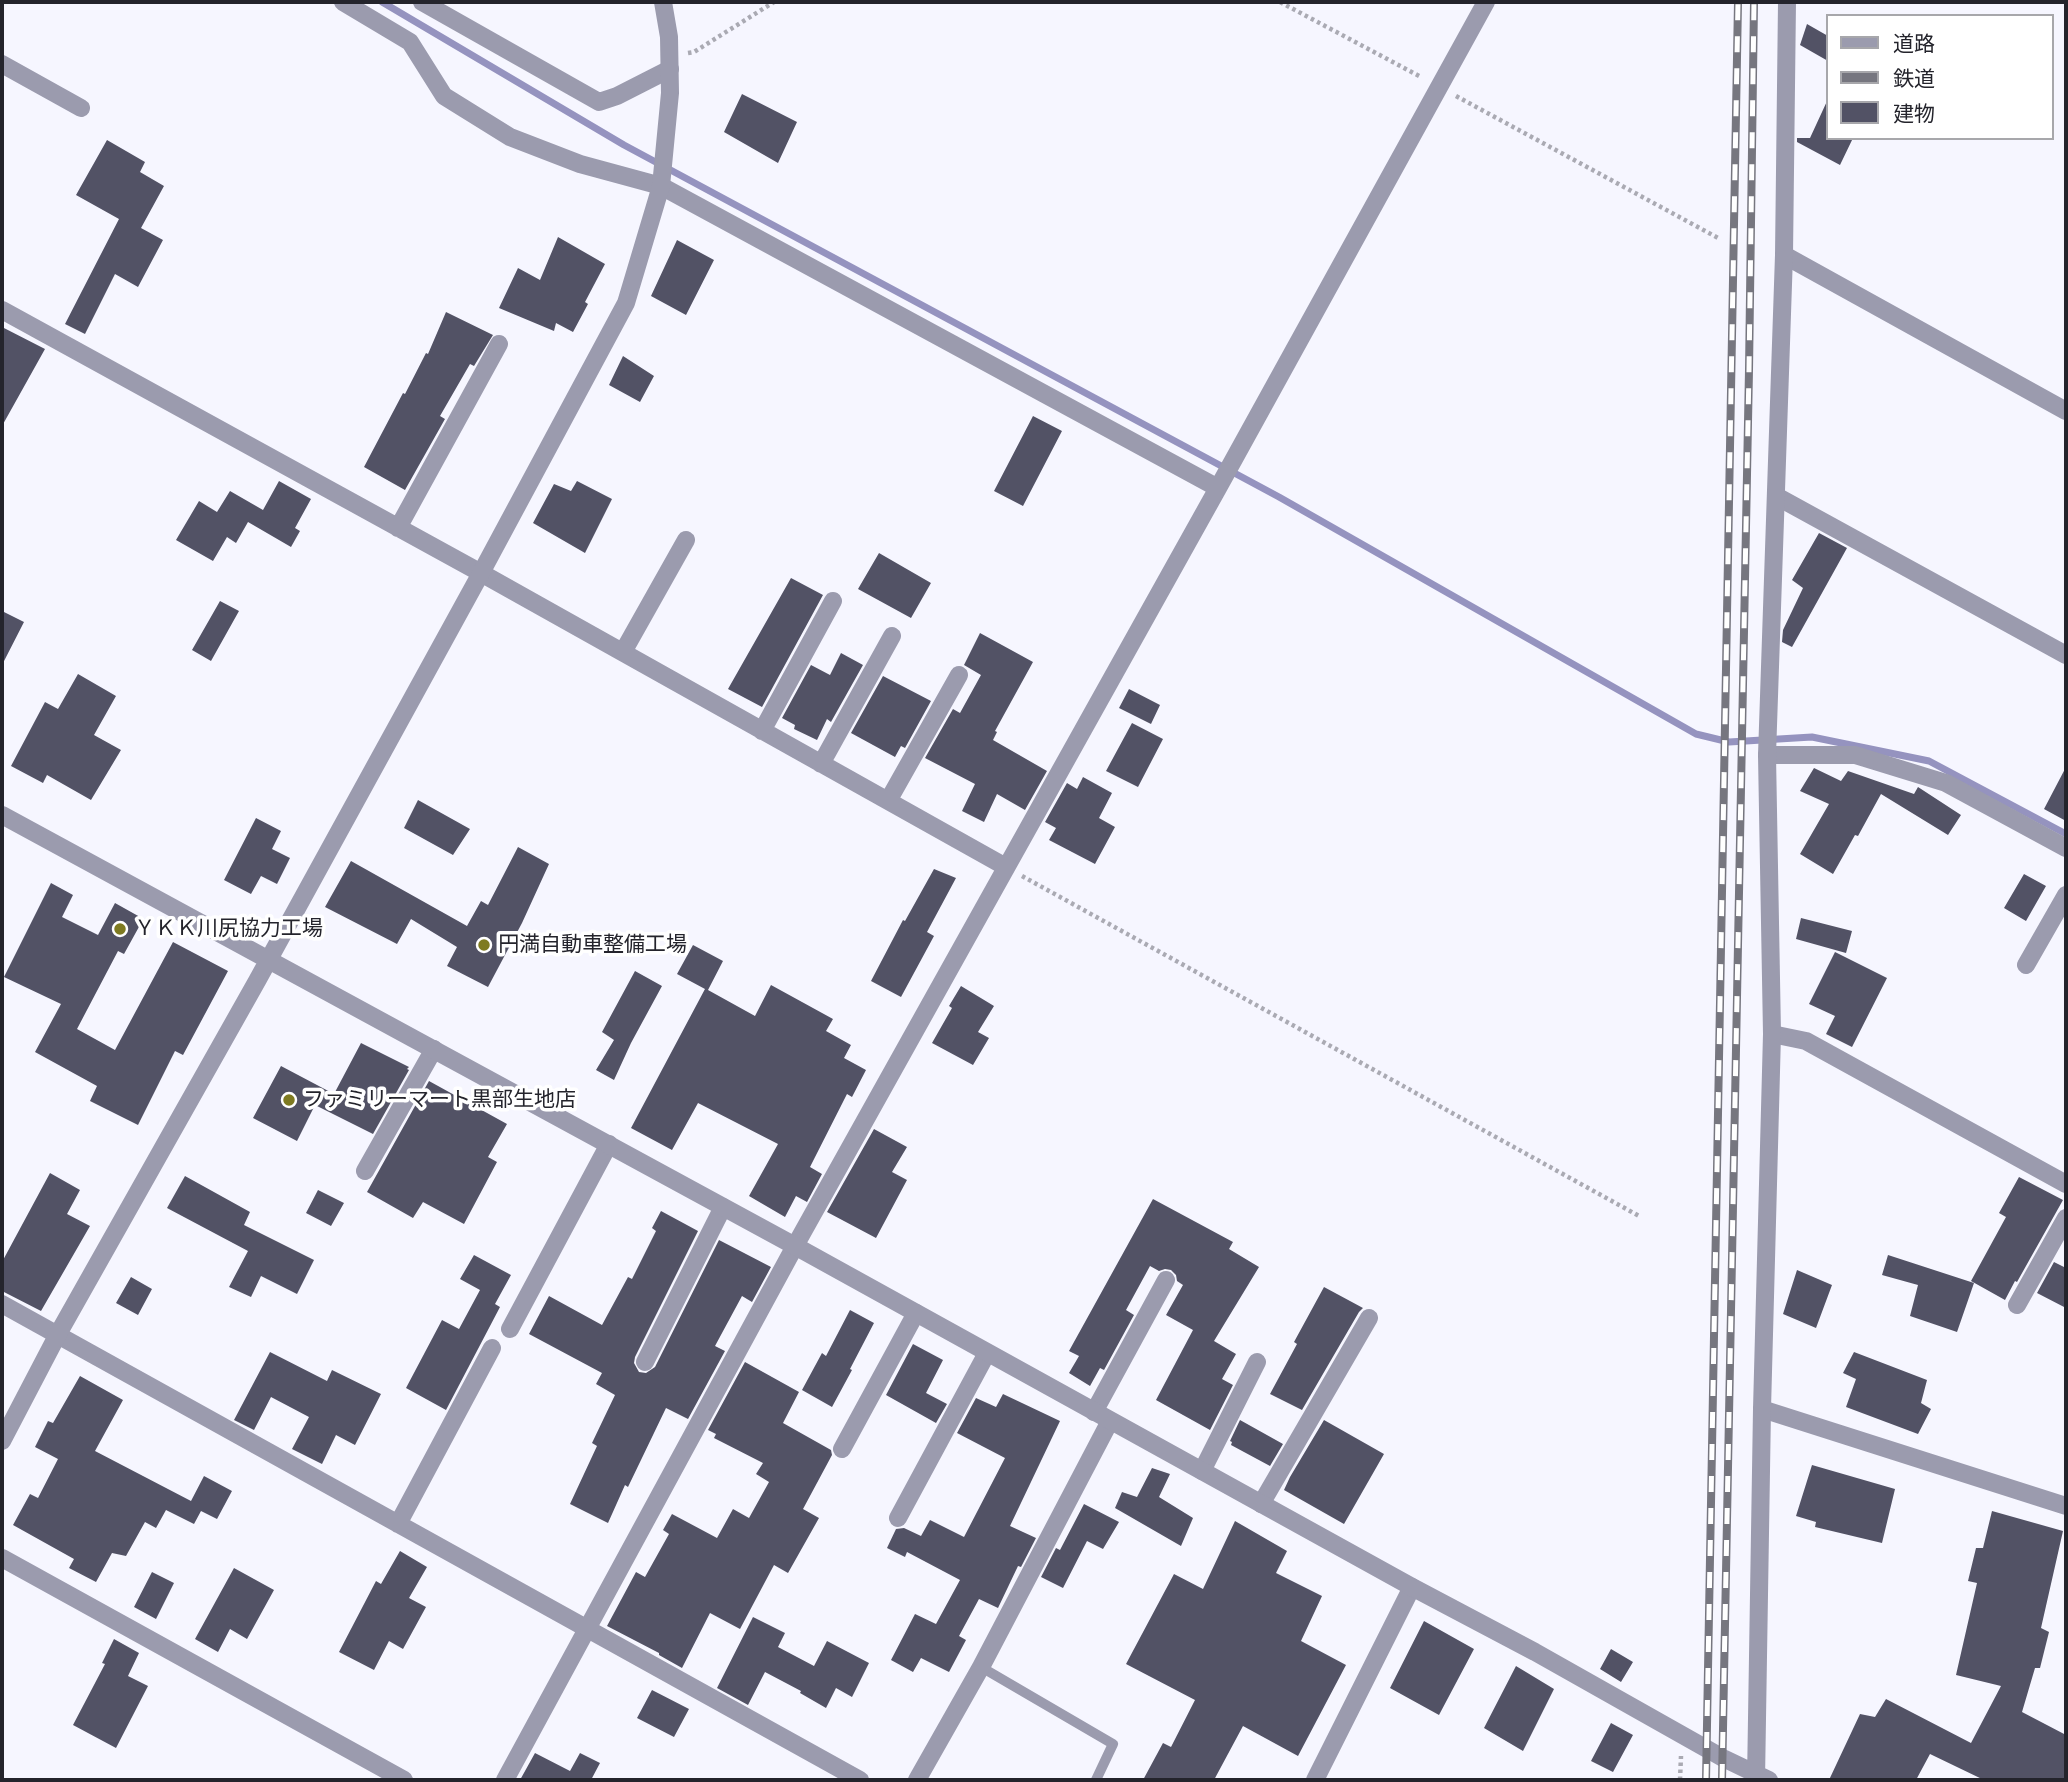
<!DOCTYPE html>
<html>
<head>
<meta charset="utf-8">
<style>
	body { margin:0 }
	#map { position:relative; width:2068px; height:1782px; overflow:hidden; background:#f6f6ff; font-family:"Archivo Narrow","Noto Sans JP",sans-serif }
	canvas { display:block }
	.frame { position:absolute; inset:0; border:4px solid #24242c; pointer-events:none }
	.legend { position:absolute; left:1826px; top:14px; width:228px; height:126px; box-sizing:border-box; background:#fff; border:2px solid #a7a7ab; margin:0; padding:9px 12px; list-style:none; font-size:21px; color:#24242c }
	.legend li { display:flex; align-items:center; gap:14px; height:35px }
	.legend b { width:35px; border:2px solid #a7a7ab }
</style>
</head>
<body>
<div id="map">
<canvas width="2068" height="1782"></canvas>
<div class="frame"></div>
<ul class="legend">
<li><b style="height:9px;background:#9b9bae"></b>道路</li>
<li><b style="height:9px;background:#76767f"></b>鉄道</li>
<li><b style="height:19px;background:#525265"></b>建物</li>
</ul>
</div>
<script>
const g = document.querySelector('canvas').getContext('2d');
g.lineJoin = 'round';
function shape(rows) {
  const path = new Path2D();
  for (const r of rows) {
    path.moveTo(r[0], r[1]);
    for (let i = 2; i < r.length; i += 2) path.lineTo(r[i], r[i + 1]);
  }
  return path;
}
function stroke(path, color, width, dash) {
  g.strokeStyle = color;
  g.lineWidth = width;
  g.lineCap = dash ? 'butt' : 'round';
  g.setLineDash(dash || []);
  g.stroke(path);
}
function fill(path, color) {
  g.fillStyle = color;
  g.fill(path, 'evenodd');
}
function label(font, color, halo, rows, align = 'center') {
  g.font = font + ' "Archivo Narrow","Noto Sans JP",sans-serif';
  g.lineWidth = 7;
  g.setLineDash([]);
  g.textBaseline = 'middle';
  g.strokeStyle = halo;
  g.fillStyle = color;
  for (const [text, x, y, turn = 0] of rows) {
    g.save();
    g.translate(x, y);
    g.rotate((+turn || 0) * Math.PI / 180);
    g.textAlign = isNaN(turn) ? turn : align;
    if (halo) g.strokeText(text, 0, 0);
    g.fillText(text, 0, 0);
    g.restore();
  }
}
const stream = shape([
	[382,2,624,145,1279,497,1696,734,1729,742,1812,737,1929,761,2066,834]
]);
const building = shape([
	[1807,24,1828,36,1828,61,1800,45],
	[742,94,797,122,778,163,724,132],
	[1828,99,1828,138,1853,138,1840,165,1797,142,1797,138,1810,138],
	[107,140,145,162,140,172,164,186,141,228,163,240,138,287,115,274,85,334,65,324,119,219,76,195],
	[558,237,605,264,585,302,588,304,573,332,556,323,554,331,499,308,518,268,540,280],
	[677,240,714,260,686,315,651,296],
	[446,312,493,335,474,366,470,364,440,416,445,419,405,490,364,467,403,393,405,394,426,353,428,354],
	[2,327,45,349,2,426],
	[623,356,654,376,640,402,609,385],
	[1033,416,1062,431,1023,506,994,491],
	[279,481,311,499,295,528,300,531,291,547,248,522,236,543,227,537,213,561,176,540,199,501,217,512,230,491,263,510],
	[577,481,612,499,585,553,533,523,554,484,571,491],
	[1819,533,1847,548,1792,647,1782,642,1783,630,1803,588,1792,580],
	[879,553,931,583,911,618,858,589],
	[791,578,823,595,762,707,728,689],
	[220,601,239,611,211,661,192,650],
	[2,611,24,622,2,665],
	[980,633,1033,662,995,731,997,732,993,740,1047,771,1025,810,997,794,984,822,962,811,975,784,925,758,953,709,960,713,981,675,964,665],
	[841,653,863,665,831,722,827,719,817,740,794,729,795,725,782,718,811,665,830,675],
	[78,674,116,696,94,735,121,750,91,800,47,775,43,783,11,766,45,702,58,709],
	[883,676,931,701,905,748,901,746,895,757,851,733],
	[1129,689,1160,705,1151,724,1119,708],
	[1132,723,1163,739,1138,787,1106,771],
	[2066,767,2066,821,2044,809],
	[1814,768,1841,781,1848,771,1914,794,1918,787,1961,815,1948,835,1881,794,1858,836,1855,835,1833,874,1800,854,1829,804,1800,791],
	[1083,777,1112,793,1099,818,1115,827,1095,864,1049,840,1056,828,1045,822,1067,783,1077,789],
	[418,800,470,829,453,855,404,828],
	[256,818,281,831,272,849,290,858,277,884,261,876,251,894,224,880],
	[518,847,549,864,522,923,488,987,447,966,457,947,411,919,397,944,325,907,351,861,467,926,481,901,488,905],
	[934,869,956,878,927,932,934,936,901,997,871,981,903,920,905,921],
	[2024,874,2046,886,2026,921,2004,908],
	[51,883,73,895,62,917,98,935,115,903,140,917,140,925,124,954,118,951,77,1029,115,1050,173,942,228,971,183,1055,175,1051,138,1125,90,1101,97,1086,35,1052,61,1004,4,977],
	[1801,918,1852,931,1846,953,1796,939],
	[693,945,723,961,708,990,755,1016,771,985,833,1019,826,1031,851,1045,844,1058,866,1070,852,1097,847,1094,810,1167,822,1174,807,1202,796,1196,785,1217,749,1196,778,1144,698,1103,672,1150,631,1128,705,989,677,974],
	[1835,952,1887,978,1852,1047,1826,1034,1835,1016,1809,1004],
	[635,971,662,986,631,1043,614,1080,596,1070,614,1040,602,1032],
	[961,986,994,1006,978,1032,989,1038,973,1065,932,1043,952,1008,949,1006],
	[361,1043,409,1067,407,1069,409,1070,373,1134,315,1105,297,1141,253,1118,281,1066,334,1094],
	[429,1081,507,1124,488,1157,497,1162,464,1224,423,1202,413,1218,367,1192],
	[874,1129,907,1147,892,1172,907,1180,876,1238,827,1212],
	[50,1173,80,1190,67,1214,90,1226,41,1311,2,1291,2,1262],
	[185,1176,250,1212,244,1225,314,1260,297,1294,261,1276,251,1297,229,1287,248,1251,167,1208],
	[2019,1177,2063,1200,2017,1282,2015,1281,2005,1300,1971,1281,2006,1217,1999,1213],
	[318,1190,344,1203,331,1226,306,1213],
	[1153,1199,1233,1242,1229,1249,1259,1267,1214,1341,1236,1354,1222,1379,1233,1385,1210,1430,1156,1400,1193,1330,1166,1315,1183,1285,1177,1281,1176,1275,1171,1270,1165,1269,1159,1271,1150,1266,1126,1310,1134,1315,1104,1370,1100,1368,1090,1386,1069,1373,1079,1356,1069,1351],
	[661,1211,698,1231,635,1357,634,1363,639,1372,646,1373,655,1367,719,1240,771,1267,752,1302,742,1296,715,1346,725,1351,688,1419,666,1408,628,1487,625,1485,608,1523,570,1504,597,1446,592,1443,615,1395,596,1384,602,1373,529,1334,549,1296,602,1325,628,1277,632,1279,656,1231,652,1228],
	[474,1255,511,1275,495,1304,500,1307,446,1410,406,1388,442,1320,459,1329,480,1290,460,1279],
	[1888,1255,1974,1283,1957,1332,1910,1316,1918,1285,1882,1275],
	[2054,1262,2066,1268,2066,1308,2037,1293],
	[1797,1270,1832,1285,1816,1328,1783,1314],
	[131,1277,152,1289,138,1315,116,1303],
	[1324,1287,1363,1308,1359,1312,1302,1410,1270,1394,1297,1344,1294,1342],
	[850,1310,874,1323,850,1369,852,1370,832,1407,802,1390,822,1353,826,1356],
	[913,1344,943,1360,926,1393,947,1404,936,1423,886,1395],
	[270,1352,327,1381,332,1370,381,1394,355,1445,336,1435,322,1464,292,1449,309,1417,271,1397,254,1430,234,1420],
	[1854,1352,1927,1380,1921,1403,1931,1409,1918,1434,1846,1407,1856,1379,1843,1373],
	[745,1362,799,1392,783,1423,831,1450,832,1455,803,1509,819,1518,788,1573,774,1565,740,1629,710,1613,682,1668,659,1655,659,1653,607,1626,636,1572,645,1577,669,1534,663,1530,672,1514,717,1538,733,1509,749,1518,769,1482,756,1474,763,1463,714,1438,716,1434,708,1430],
	[80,1376,123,1400,95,1451,191,1501,204,1476,232,1491,217,1519,201,1511,194,1524,166,1510,156,1528,145,1522,126,1556,112,1553,96,1582,69,1568,74,1559,13,1525,30,1494,38,1498,58,1459,35,1447,48,1421,53,1423],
	[1003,1394,1060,1421,1010,1526,1036,1538,1021,1567,1018,1566,998,1608,979,1599,959,1636,966,1640,949,1672,921,1658,913,1672,891,1660,915,1614,936,1624,960,1580,907,1552,905,1557,887,1548,896,1529,904,1528,921,1536,930,1520,964,1537,1005,1458,957,1433,976,1398,996,1407],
	[1240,1420,1283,1444,1270,1466,1231,1445,1232,1442,1230,1441],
	[1324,1420,1384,1454,1344,1524,1284,1490,1290,1477],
	[1812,1465,1895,1489,1882,1543,1815,1527,1816,1522,1796,1516],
	[1152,1468,1170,1474,1159,1497,1193,1518,1181,1546,1115,1508,1122,1492,1137,1497],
	[1084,1504,1119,1522,1103,1549,1087,1541,1063,1588,1041,1577,1056,1548,1060,1550],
	[1992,1511,2063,1531,2041,1628,2049,1632,2040,1668,2035,1668,2022,1712,2066,1735,2066,1780,1984,1780,1930,1754,1916,1780,1829,1780,1860,1714,1875,1717,1886,1699,1971,1743,2001,1686,1956,1675,1977,1583,1968,1581,1976,1548,1983,1548],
	[1235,1521,1287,1551,1276,1573,1322,1596,1301,1641,1346,1665,1298,1756,1243,1726,1214,1780,1143,1780,1163,1743,1171,1747,1195,1700,1126,1664,1174,1574,1203,1589],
	[400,1551,427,1567,409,1598,426,1607,403,1649,389,1641,374,1670,339,1652,376,1581,381,1584],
	[234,1568,274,1590,247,1639,230,1629,218,1652,195,1639],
	[152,1572,174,1583,156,1619,134,1607],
	[753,1617,785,1633,778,1647,814,1666,827,1641,869,1663,852,1697,836,1688,826,1708,800,1693,801,1691,765,1672,748,1705,717,1688],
	[1424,1621,1474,1649,1439,1715,1390,1688],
	[114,1639,139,1653,128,1676,148,1686,116,1748,73,1725,105,1664,102,1663],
	[1611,1649,1633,1662,1621,1682,1600,1669],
	[1516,1666,1554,1689,1523,1751,1484,1728],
	[652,1690,689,1709,674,1737,637,1718],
	[1611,1723,1633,1735,1613,1772,1591,1761],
	[535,1753,570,1771,580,1753,600,1763,591,1780,520,1780]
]);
const path = shape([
	[1280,2,1421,77],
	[688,53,694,52,774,2],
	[1456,96,1720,239],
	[1022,876,1639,1216],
	[1680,1780,1681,1756]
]);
const service = shape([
	[981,1667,1113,1744,1096,1780]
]);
const minor = shape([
	[343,2,410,42,444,96,510,137,580,164,661,186,1218,488],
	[422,2,599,102,617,96,670,69],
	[2,64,81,108],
	[1784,255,2066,411],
	[2,310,481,573,1006,867],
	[1776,496,2066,655],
	[398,528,499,344],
	[623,652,686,540],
	[762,731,833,601],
	[1767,755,1855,755,1946,783,2066,848],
	[821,764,892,636],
	[888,801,959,675],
	[2026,965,2066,895],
	[1772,1034,1806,1041,2066,1184],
	[365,1171,434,1049],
	[2,1304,860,1780],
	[2017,1305,2066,1218],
	[510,1329,609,1144],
	[645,1362,723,1207],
	[1762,1409,2066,1506],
	[1094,1412,1166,1280],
	[842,1449,916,1313],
	[1202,1471,1257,1362],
	[1261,1504,1369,1318],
	[898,1518,987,1353],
	[398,1524,492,1348],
	[2,1558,404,1780],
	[505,1780,795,1246,1218,488,1486,2],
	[917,1780,981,1667,1110,1421],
	[1315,1780,1412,1587]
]);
const tertiary = shape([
	[2,815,795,1246,1412,1587,1535,1652,1723,1758,1769,1780],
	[2,1441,58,1334,257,981,481,573,626,303,661,186,670,93,669,37,663,2],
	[1756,1780,1762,1409,1772,1034,1767,755,1784,255,1787,2]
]);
const rail = shape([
	[1706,1780,1738,2],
	[1722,1780,1749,370,1754,2]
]);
const markers = [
	[120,929,7,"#7e7a20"],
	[484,945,7,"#7e7a20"],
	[289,1100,7,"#7e7a20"]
];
const poiNames = [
	["ＹＫＫ川尻協力工場",134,929],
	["円満自動車整備工場",498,945],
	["ファミリーマート黒部生地店",303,1100]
];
stroke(stream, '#9593bf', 7);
fill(building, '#525265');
stroke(path, '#aaaab3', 4.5, [3.5, 3.5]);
stroke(service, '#9b9bae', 10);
stroke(minor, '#9b9bae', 18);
stroke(tertiary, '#9b9bae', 18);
stroke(rail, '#76767f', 8);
stroke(rail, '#fff', 5, [16]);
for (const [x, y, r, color] of markers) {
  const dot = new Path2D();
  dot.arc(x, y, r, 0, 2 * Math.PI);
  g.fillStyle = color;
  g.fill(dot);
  stroke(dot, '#fff', 2.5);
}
label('21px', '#24242c', '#fff', poiNames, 'left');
</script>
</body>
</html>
